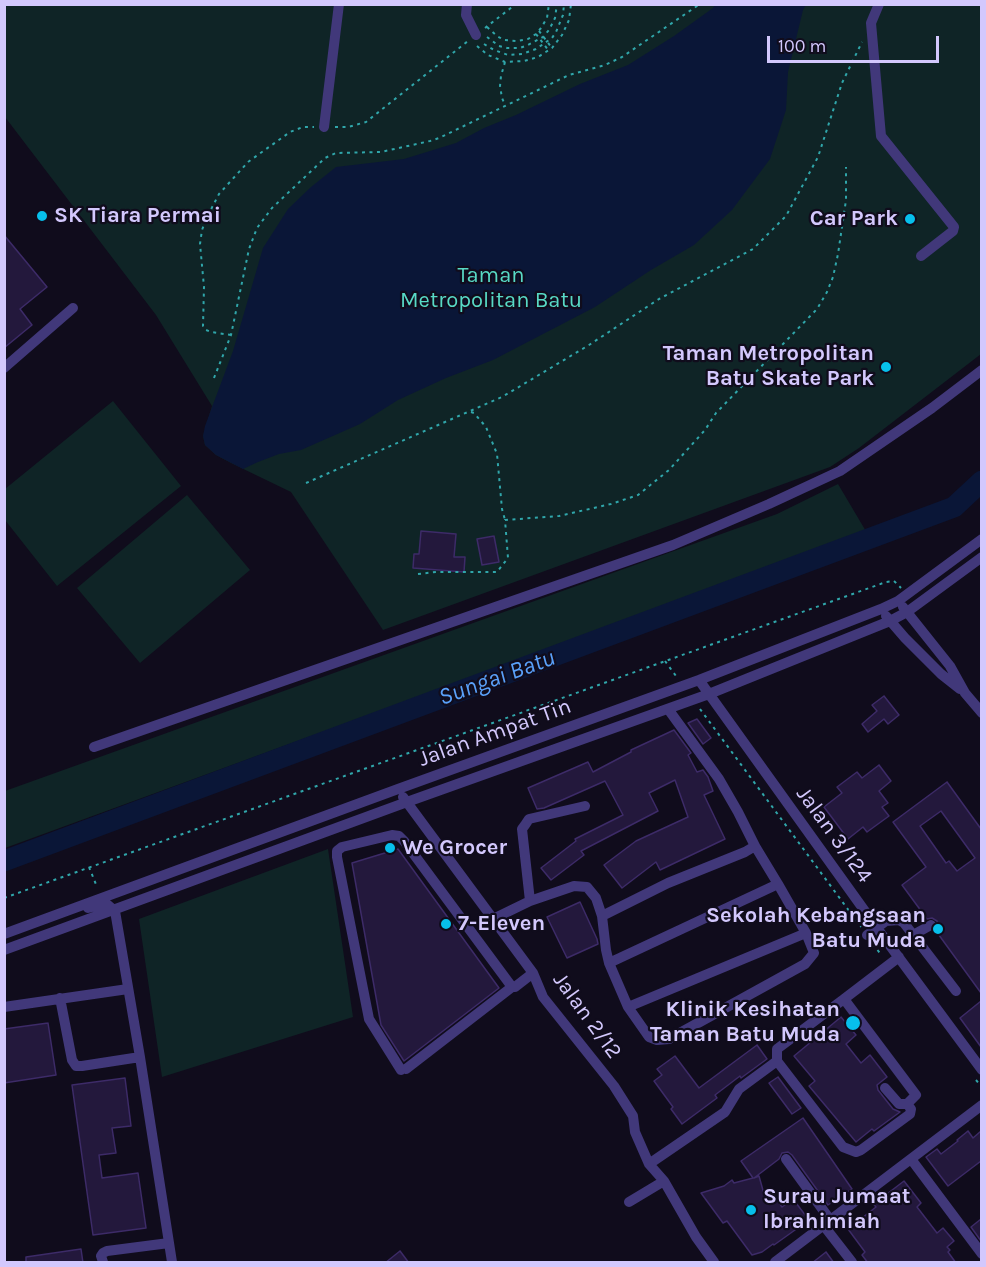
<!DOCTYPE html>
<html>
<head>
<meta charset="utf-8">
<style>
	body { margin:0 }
	#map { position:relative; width:986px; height:1267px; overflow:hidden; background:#100c1c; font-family:Karla,sans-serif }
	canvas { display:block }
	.frame { position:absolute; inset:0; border:6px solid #d3c8fd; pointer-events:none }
	.scale { position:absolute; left:767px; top:36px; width:172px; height:27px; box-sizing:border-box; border:3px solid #d3c8fd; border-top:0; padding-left:8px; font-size:18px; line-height:21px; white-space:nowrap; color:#d3c8fd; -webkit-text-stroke:4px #100c1c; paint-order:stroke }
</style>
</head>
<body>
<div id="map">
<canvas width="986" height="1267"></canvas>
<div class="frame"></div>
<div class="scale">100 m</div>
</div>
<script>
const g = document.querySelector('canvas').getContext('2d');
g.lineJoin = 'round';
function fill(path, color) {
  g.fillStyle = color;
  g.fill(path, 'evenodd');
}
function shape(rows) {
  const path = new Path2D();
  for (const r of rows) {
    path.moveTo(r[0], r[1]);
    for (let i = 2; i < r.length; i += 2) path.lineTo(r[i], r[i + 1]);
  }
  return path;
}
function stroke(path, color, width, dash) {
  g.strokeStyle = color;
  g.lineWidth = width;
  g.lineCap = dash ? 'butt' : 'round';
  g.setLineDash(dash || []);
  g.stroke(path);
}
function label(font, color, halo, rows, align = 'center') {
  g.font = font + ' Karla,sans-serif';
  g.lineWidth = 4.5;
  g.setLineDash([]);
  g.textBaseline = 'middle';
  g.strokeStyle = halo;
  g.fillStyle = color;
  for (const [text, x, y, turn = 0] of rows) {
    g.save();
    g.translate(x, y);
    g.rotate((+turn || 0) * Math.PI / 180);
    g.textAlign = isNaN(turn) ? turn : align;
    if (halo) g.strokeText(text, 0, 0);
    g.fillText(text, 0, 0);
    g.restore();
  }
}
const green = shape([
	[8,4,981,5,981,354,859,448,830,467,383,630,291,492,231,463,216,455,205,445,203,436,212,406,156,315,5,117,4,7],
	[113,401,181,486,57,586,5,520,5,489],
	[838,484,867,533,5,848,5,791,777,514],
	[187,495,250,570,140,663,77,588],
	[328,849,353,1017,162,1077,139,919]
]);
const water = shape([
	[715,5,806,5,803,10,788,72,786,110,770,159,732,210,694,245,651,270,595,307,493,360,446,378,398,400,360,424,301,450,279,454,258,462,243,469,216,455,205,445,203,436,205,426,233,351,263,248,288,209,311,187,336,167,404,159,456,143,484,128,516,115,580,84,628,65,674,36,713,8]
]);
const river = shape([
	[4,861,954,507,982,481]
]);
const building = shape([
	[4,235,47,287,20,309,32,325,4,348,4,235],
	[421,531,456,534,454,557,465,557,464,572,413,568,414,554,419,554,421,531],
	[494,536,499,562,482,565,477,539,494,536],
	[884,696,899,715,888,724,884,719,868,732,862,724,877,711,872,705,884,696],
	[697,719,711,738,703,744,688,723,697,719],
	[674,730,691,753,688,755,697,772,703,770,708,777,713,791,704,795,725,839,660,870,656,862,622,888,604,865,636,841,688,817,675,780,649,793,658,811,581,851,584,855,551,880,541,868,576,841,575,839,623,815,605,781,544,808,537,809,528,788,588,762,593,772,631,752,631,750,674,730],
	[879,765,891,781,879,791,888,803,882,807,889,816,867,832,863,827,848,839,824,807,842,793,837,787,857,772,862,778,879,765],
	[947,782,981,829,981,993,936,931,938,926,937,921,932,918,927,919,902,885,926,867,893,822,947,782],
	[941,811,975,858,957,871,949,861,946,863,920,826,941,811],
	[398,849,499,988,404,1061,381,1025,352,863,398,849],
	[580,902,597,939,598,944,567,958,547,917,580,902],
	[981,1001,981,1047,960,1018,981,1001],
	[841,1017,856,1035,846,1044,861,1063,870,1055,887,1077,877,1085,878,1090,893,1109,900,1112,874,1131,872,1129,856,1142,809,1086,815,1081,794,1056,841,1017],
	[48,1023,56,1075,4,1083,4,1029,48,1023],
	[757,1045,767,1059,741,1078,740,1076,715,1095,717,1098,682,1124,671,1109,673,1107,654,1081,662,1075,657,1069,675,1056,699,1088,757,1045],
	[778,1077,801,1108,792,1114,769,1083,778,1077],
	[125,1078,131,1126,112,1128,116,1153,99,1155,102,1178,138,1173,146,1228,93,1235,72,1085,125,1078],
	[803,1118,852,1189,828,1205,792,1155,788,1152,782,1153,779,1159,754,1178,759,1176,764,1194,772,1192,782,1207,793,1199,809,1220,774,1245,773,1244,762,1252,752,1255,727,1221,723,1223,701,1193,724,1186,732,1180,734,1183,753,1178,741,1161,803,1118],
	[968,1131,973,1138,981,1131,981,1161,948,1186,926,1157,937,1149,941,1154,958,1141,957,1140,968,1131],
	[904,1181,921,1203,917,1207,937,1233,943,1228,954,1241,947,1247,950,1250,948,1252,956,1263,868,1263,862,1255,865,1252,848,1229,876,1207,870,1200,880,1193,883,1197,904,1181],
	[981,1219,981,1241,971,1227,981,1219],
	[81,1249,83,1263,26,1263,26,1257,81,1249],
	[400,1251,409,1263,385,1263,400,1251],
	[826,1252,834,1263,812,1263,826,1252]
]);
const path = shape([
	[487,27,497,36,504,40,517,41,528,39,536,34,541,28,547,18,549,4],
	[485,28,516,4],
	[539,31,552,48],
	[536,34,549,51],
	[487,37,499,46,507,48,520,48,528,45,543,37,549,30,555,18,557,4],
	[484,44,494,50,508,55,522,54,536,49,552,38,556,32,563,15,564,4],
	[477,46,488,55,505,62,524,61,538,57,552,48,562,35,569,20,571,4],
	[505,62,501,76,500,86,502,98,505,105],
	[335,127,348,127,366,122,468,41],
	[231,335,211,332,206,330,203,326,204,287,200,244,202,230,207,217,219,194,248,162,290,132,303,127,314,127],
	[214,378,231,335,249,249,257,228,272,208,325,158,336,153,381,152,430,141,439,138,569,75,605,65,622,57,700,4],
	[471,412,474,413,486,427,497,454,502,509,505,520],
	[306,483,502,397,589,345,659,299,753,249,786,216,818,157,842,83,862,42],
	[418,574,436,572,497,572,508,558,505,520,559,516,611,504,638,495,669,470,705,430,716,413,817,309,827,292,833,277,838,254,846,200,846,167],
	[665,661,676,676],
	[700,709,861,927],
	[89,867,97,887],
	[4,898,886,582,894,581,901,588],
	[873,944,882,956],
	[976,1080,982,1087]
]);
const minor = shape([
	[467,4,466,15,476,35],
	[879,4,871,23,881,136,954,227,953,231,921,256],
	[324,127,339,4],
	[4,368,73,308],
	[903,607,950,666,965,693,982,713],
	[886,616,905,638,941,674,960,689],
	[699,680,877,928,982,1070],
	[94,747,673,545,769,504,840,471,932,408,982,370],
	[403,797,533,973,543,997,614,1086,633,1116,635,1132,649,1164,664,1181,696,1237,714,1262],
	[755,846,778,884],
	[530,901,522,829,525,825,529,819,585,806],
	[88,908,100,905,108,905,115,911,140,1057,172,1262],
	[602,916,668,883,745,852,755,846,738,812,719,779,668,709],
	[493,919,530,901,574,886,587,887,596,898,602,916,606,950,609,963,628,1007,806,933,778,884,609,963],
	[4,934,398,789,699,680,881,609,898,601,982,539],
	[867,935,886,921,899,920,904,923,956,991],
	[913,935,931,925],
	[4,950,407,802,709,694,890,621,907,612,982,557],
	[512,987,515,987,533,973],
	[60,998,72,1060,76,1066,82,1066,140,1057],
	[844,999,777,1049,777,1061,843,1147,856,1152,861,1150,910,1114,911,1109,907,1104],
	[4,1007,128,989],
	[628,1007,649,1037,657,1040,669,1039,805,964,814,953,806,933],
	[401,1070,369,1019,337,857,337,851,342,847,392,835,399,836,404,841,512,987,406,1069],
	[885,1088,899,1104,907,1104,916,1095,844,999,899,957],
	[786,1159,831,1221],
	[911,1159,982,1254],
	[649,1164,725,1112,739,1089,777,1061],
	[629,1202,664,1181],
	[824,1226,852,1262],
	[103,1262,101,1256,103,1253,107,1251,169,1243],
	[775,1262,982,1105]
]);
const markers = [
	[42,216,6,"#07bfeb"],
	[910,219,6,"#07bfeb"],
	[886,367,6,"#07bfeb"],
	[390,848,6,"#07bfeb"],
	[446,924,6,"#07bfeb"],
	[938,929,6,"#07bfeb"],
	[853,1023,8,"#07bfeb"],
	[751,1210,6,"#07bfeb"]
];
const poiNames = [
	["SK Tiara Permai",54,216],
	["Car Park",898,219,"right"],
	["Taman Metropolitan",874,354,"right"],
	["Batu Skate Park",874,379,"right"],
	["We Grocer",402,848],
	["Sekolah Kebangsaan",926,916,"right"],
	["Batu Muda",926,941,"right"],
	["7-Eleven",458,924],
	["Klinik Kesihatan",840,1010,"right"],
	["Taman Batu Muda",840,1035,"right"],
	["Surau Jumaat",763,1197],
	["Ibrahimiah",763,1222]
];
const parkNames = [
	["Taman",491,276],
	["Metropolitan Batu",491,301]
];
const streetNames = [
	["Jalan Ampat Tin",495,733,-20],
	["Jalan 3/124",834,835,54],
	["Jalan 2/12",587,1016,54]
];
const waterNames = [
	["Sungai Batu",497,678,-20]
];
fill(green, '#0f2426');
fill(water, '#0a1637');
stroke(river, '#0a1637', 21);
fill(building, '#23183c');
stroke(building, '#3d2b68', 1.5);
stroke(path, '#30a6aa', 2, [3, 4.5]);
stroke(minor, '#41387a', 10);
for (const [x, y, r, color] of markers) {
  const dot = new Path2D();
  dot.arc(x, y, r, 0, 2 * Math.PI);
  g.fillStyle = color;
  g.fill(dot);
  stroke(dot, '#100c1c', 2);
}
label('bold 22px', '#d3c8fd', '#100c1c', poiNames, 'left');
label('22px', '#58dac6', '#100c1c', parkNames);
label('22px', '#d3c8fd', '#100c1c', streetNames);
label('italic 24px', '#5aa1fa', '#100c1c', waterNames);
</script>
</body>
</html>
